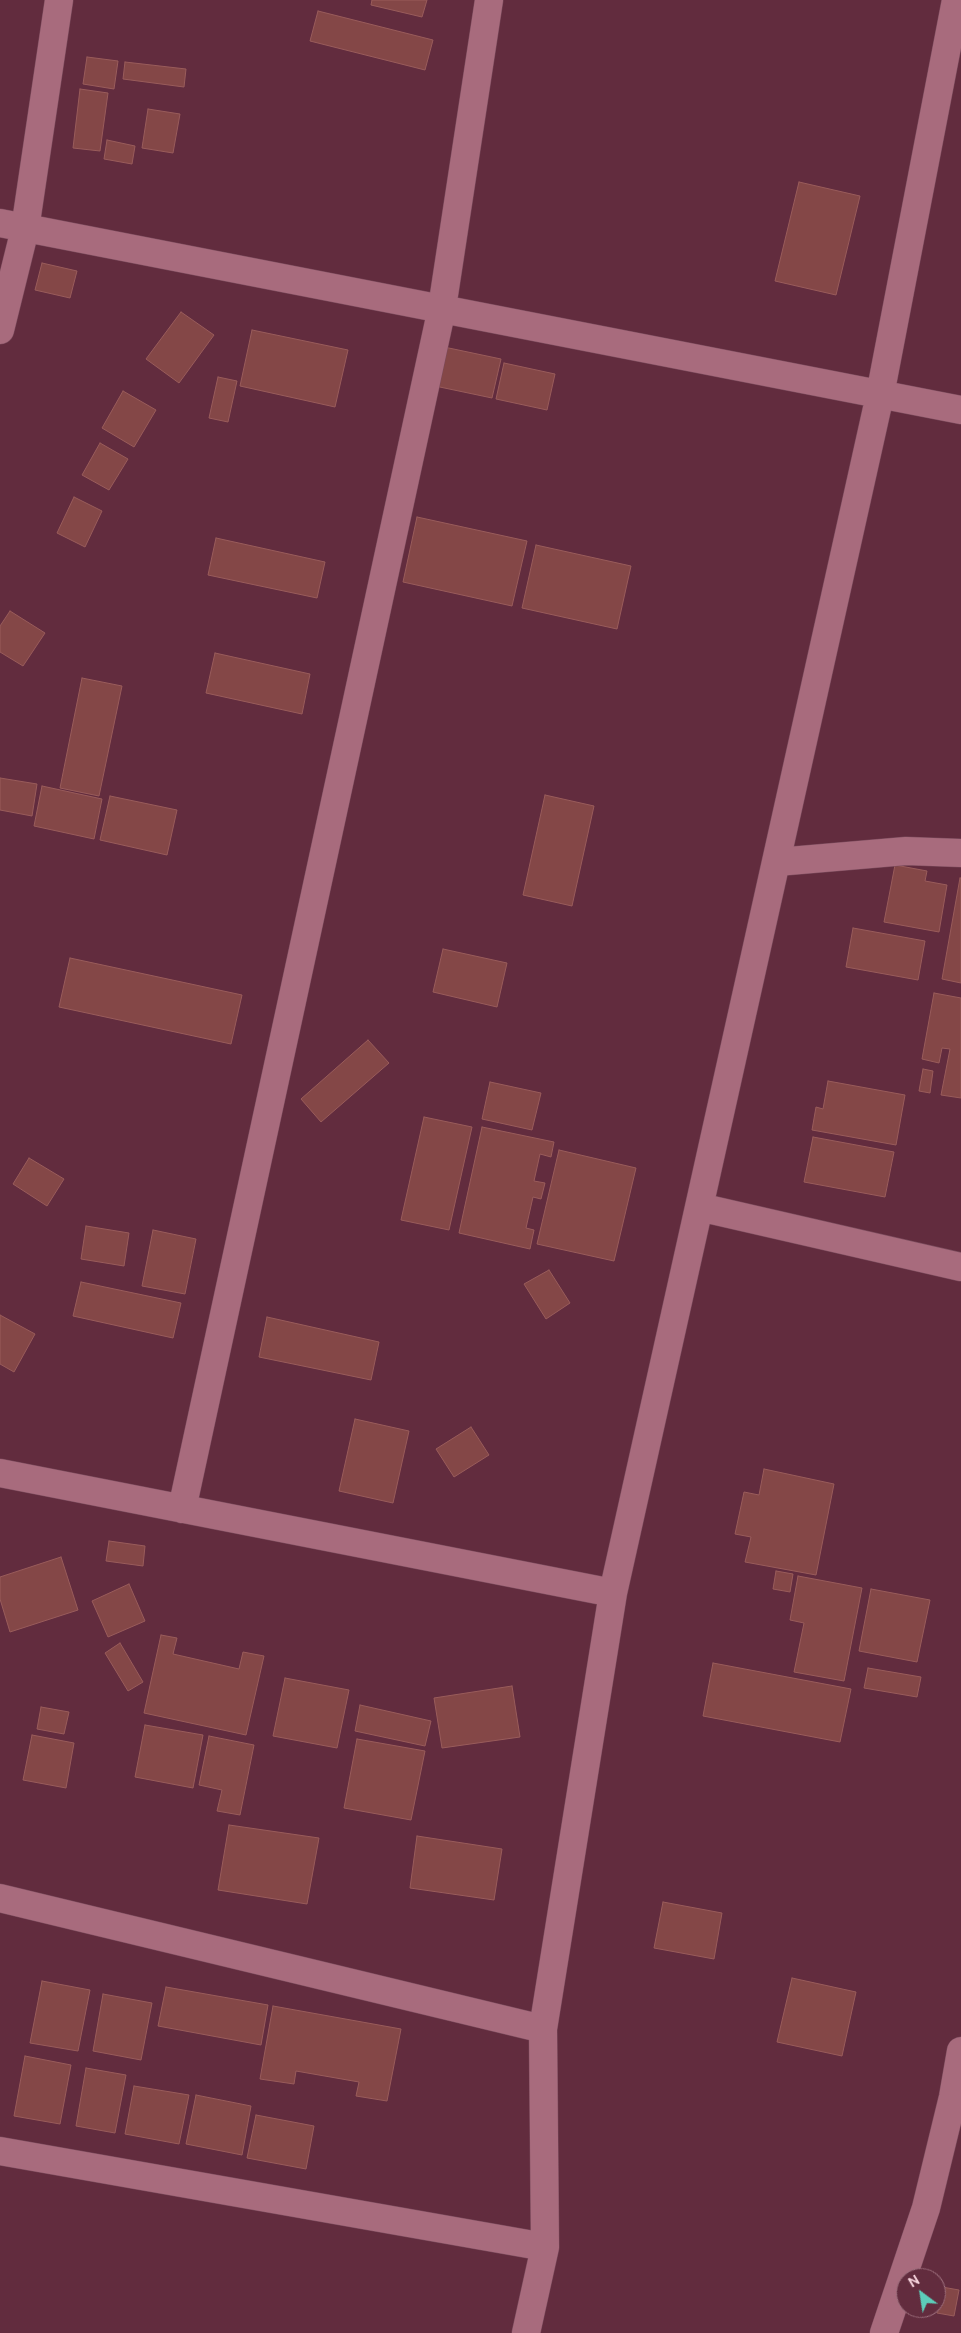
<!DOCTYPE html>
<html>
<head>
<meta charset="utf-8">
<style>
	body { margin:0 }
	#map { position:relative; width:961px; height:2333px; overflow:hidden; background:#622c3e; font-family:Ubuntu,sans-serif }
	canvas { display:block }
	.north { position:absolute; left:896px; top:2268px; width:50px; height:50px; box-sizing:border-box; background:#622c3e; border:1px solid #9d6f7d; border-radius:50%; rotate:329deg; font-size:14px; font-weight:700; line-height:20px; text-align:center; color:#f6d3dc }
	.north::after { content:''; display:block; margin:auto; width:18px; height:22px; background:#5cceba; clip-path:polygon(50% 0,100% 100%,50% 72%,0 100%) }
</style>
</head>
<body>
<div id="map">
<canvas width="961" height="2333"></canvas>
<div class="north">N</div>
</div>
<script>
const g = document.querySelector('canvas').getContext('2d');
g.lineJoin = 'round';
function fill(path, color) {
  g.fillStyle = color;
  g.fill(path, 'evenodd');
}
function shape(rows) {
  const path = new Path2D();
  for (const r of rows) {
    path.moveTo(r[0], r[1]);
    for (let i = 2; i < r.length; i += 2) path.lineTo(r[i], r[i + 1]);
  }
  return path;
}
function stroke(path, color, width, dash) {
  g.strokeStyle = color;
  g.lineWidth = width;
  g.lineCap = dash ? 'butt' : 'round';
  g.setLineDash(dash || []);
  g.stroke(path);
}
const building = shape([
	[372,0,427,0,422,17,371,5,372,0],
	[318,11,433,40,425,70,310,41,318,11],
	[87,57,118,61,114,89,83,84,87,57],
	[125,62,186,69,184,87,123,79,125,62],
	[80,89,108,93,100,151,73,148,80,89],
	[148,109,180,114,173,153,142,148,148,109],
	[107,140,135,146,132,164,104,159,107,140],
	[799,182,860,196,836,295,775,281,799,182],
	[42,263,77,271,70,298,35,290,42,263],
	[181,312,214,335,179,383,146,359,181,312],
	[252,330,348,350,335,407,240,386,252,330],
	[444,347,501,359,492,398,435,386,444,347],
	[504,363,555,374,547,410,496,399,504,363],
	[218,377,237,381,228,422,209,418,218,377],
	[123,391,156,410,134,447,102,428,123,391],
	[100,443,128,459,109,490,82,475,100,443],
	[74,497,102,511,85,547,57,533,74,497],
	[417,517,527,541,512,606,403,582,417,517],
	[216,538,325,562,317,598,208,575,216,538],
	[536,545,631,566,617,629,522,608,536,545],
	[10,611,45,633,23,666,0,652,0,626,10,611],
	[215,653,310,674,302,714,206,693,215,653],
	[82,678,122,686,99,796,60,788,82,678],
	[0,778,37,784,32,816,0,810,0,778],
	[42,786,102,799,94,839,34,826,42,786],
	[545,795,594,806,572,906,523,895,545,795],
	[110,796,177,810,167,855,100,840,110,796],
	[895,865,927,871,925,881,947,885,939,932,884,922,895,865],
	[960,878,961,878,961,983,942,979,960,878],
	[853,928,925,941,918,980,846,967,853,928],
	[443,949,507,963,497,1007,433,992,443,949],
	[70,958,242,995,231,1044,59,1007,70,958],
	[934,993,961,998,961,1098,941,1095,950,1049,942,1048,939,1063,922,1059,934,993],
	[368,1040,389,1063,321,1122,301,1099,368,1040],
	[923,1069,933,1071,930,1093,919,1091,923,1069],
	[828,1081,905,1095,896,1145,812,1130,816,1107,823,1109,828,1081],
	[490,1082,541,1093,532,1130,482,1119,490,1082],
	[424,1117,472,1127,449,1230,401,1220,424,1117],
	[482,1127,554,1142,551,1157,540,1154,534,1181,545,1183,541,1199,533,1197,526,1228,534,1230,530,1249,459,1233,482,1127],
	[813,1137,894,1152,885,1197,804,1182,813,1137],
	[559,1150,636,1168,614,1261,537,1244,559,1150],
	[29,1158,64,1179,47,1206,13,1184,29,1158],
	[86,1226,129,1233,124,1266,81,1259,86,1226],
	[153,1230,196,1239,185,1294,142,1286,153,1230],
	[549,1270,570,1303,546,1319,524,1284,549,1270],
	[81,1282,181,1303,173,1338,73,1316,81,1282],
	[0,1315,35,1334,14,1372,0,1364,0,1315],
	[267,1317,379,1342,371,1380,259,1357,267,1317],
	[355,1419,409,1431,393,1503,339,1491,355,1419],
	[471,1427,489,1455,454,1477,436,1449,471,1427],
	[764,1469,834,1484,816,1575,745,1562,751,1537,735,1534,744,1492,759,1495,764,1469],
	[109,1541,145,1546,143,1566,106,1561,109,1541],
	[61,1557,78,1610,10,1632,0,1599,0,1577,61,1557],
	[776,1571,793,1574,790,1592,773,1589,776,1571],
	[798,1576,862,1588,844,1681,794,1672,804,1623,790,1620,798,1576],
	[129,1584,145,1621,108,1637,92,1601,129,1584],
	[871,1589,930,1600,917,1662,859,1651,871,1589],
	[161,1635,177,1638,173,1654,239,1669,243,1652,264,1656,246,1735,144,1713,161,1635],
	[120,1643,143,1682,128,1691,105,1653,120,1643],
	[713,1663,851,1689,840,1742,703,1716,713,1663],
	[868,1668,921,1677,917,1697,864,1688,868,1668],
	[285,1678,349,1690,337,1748,273,1736,285,1678],
	[512,1686,520,1737,442,1748,434,1698,512,1686],
	[360,1705,431,1721,425,1746,355,1731,360,1705],
	[41,1707,69,1712,64,1734,37,1729,41,1707],
	[145,1725,203,1735,193,1788,135,1777,145,1725],
	[32,1735,74,1743,66,1788,23,1780,32,1735],
	[209,1736,254,1745,240,1815,217,1811,222,1790,199,1785,209,1736],
	[357,1739,425,1751,411,1820,344,1808,357,1739],
	[229,1825,319,1838,307,1904,218,1890,229,1825],
	[417,1836,502,1849,494,1900,410,1888,417,1836],
	[663,1902,722,1913,714,1959,654,1948,663,1902],
	[792,1978,856,1992,842,2056,777,2042,792,1978],
	[42,1981,90,1990,78,2051,30,2043,42,1981],
	[166,1987,268,2005,261,2045,158,2026,166,1987],
	[103,1994,152,2003,141,2060,93,2051,103,1994],
	[273,2006,401,2029,387,2101,356,2096,359,2082,296,2071,294,2084,260,2079,273,2006],
	[25,2056,71,2065,60,2124,14,2116,25,2056],
	[86,2068,126,2075,115,2133,76,2126,86,2068],
	[134,2086,189,2095,179,2144,125,2134,134,2086],
	[196,2095,251,2106,242,2155,186,2144,196,2095],
	[256,2115,314,2126,306,2169,247,2158,256,2115],
	[942,2287,959,2290,954,2316,937,2313,942,2287]
]);
const street = shape([
	[0,223,961,410],
	[0,330,25,229,59,0],
	[777,862,906,851,961,853],
	[699,1207,961,1267],
	[0,1473,613,1593],
	[182,1509,442,308,489,0],
	[0,1898,543,2029],
	[0,2151,545,2247],
	[526,2333,545,2247,543,2029,613,1593,880,395,956,0],
	[884,2333,926,2208,953,2097,961,2051]
]);
fill(building, '#844747');
stroke(building, '#995c5b', 1);
stroke(street, '#7a4b5c', 29);
stroke(street, '#a86b7d', 28);
</script>
</body>
</html>
